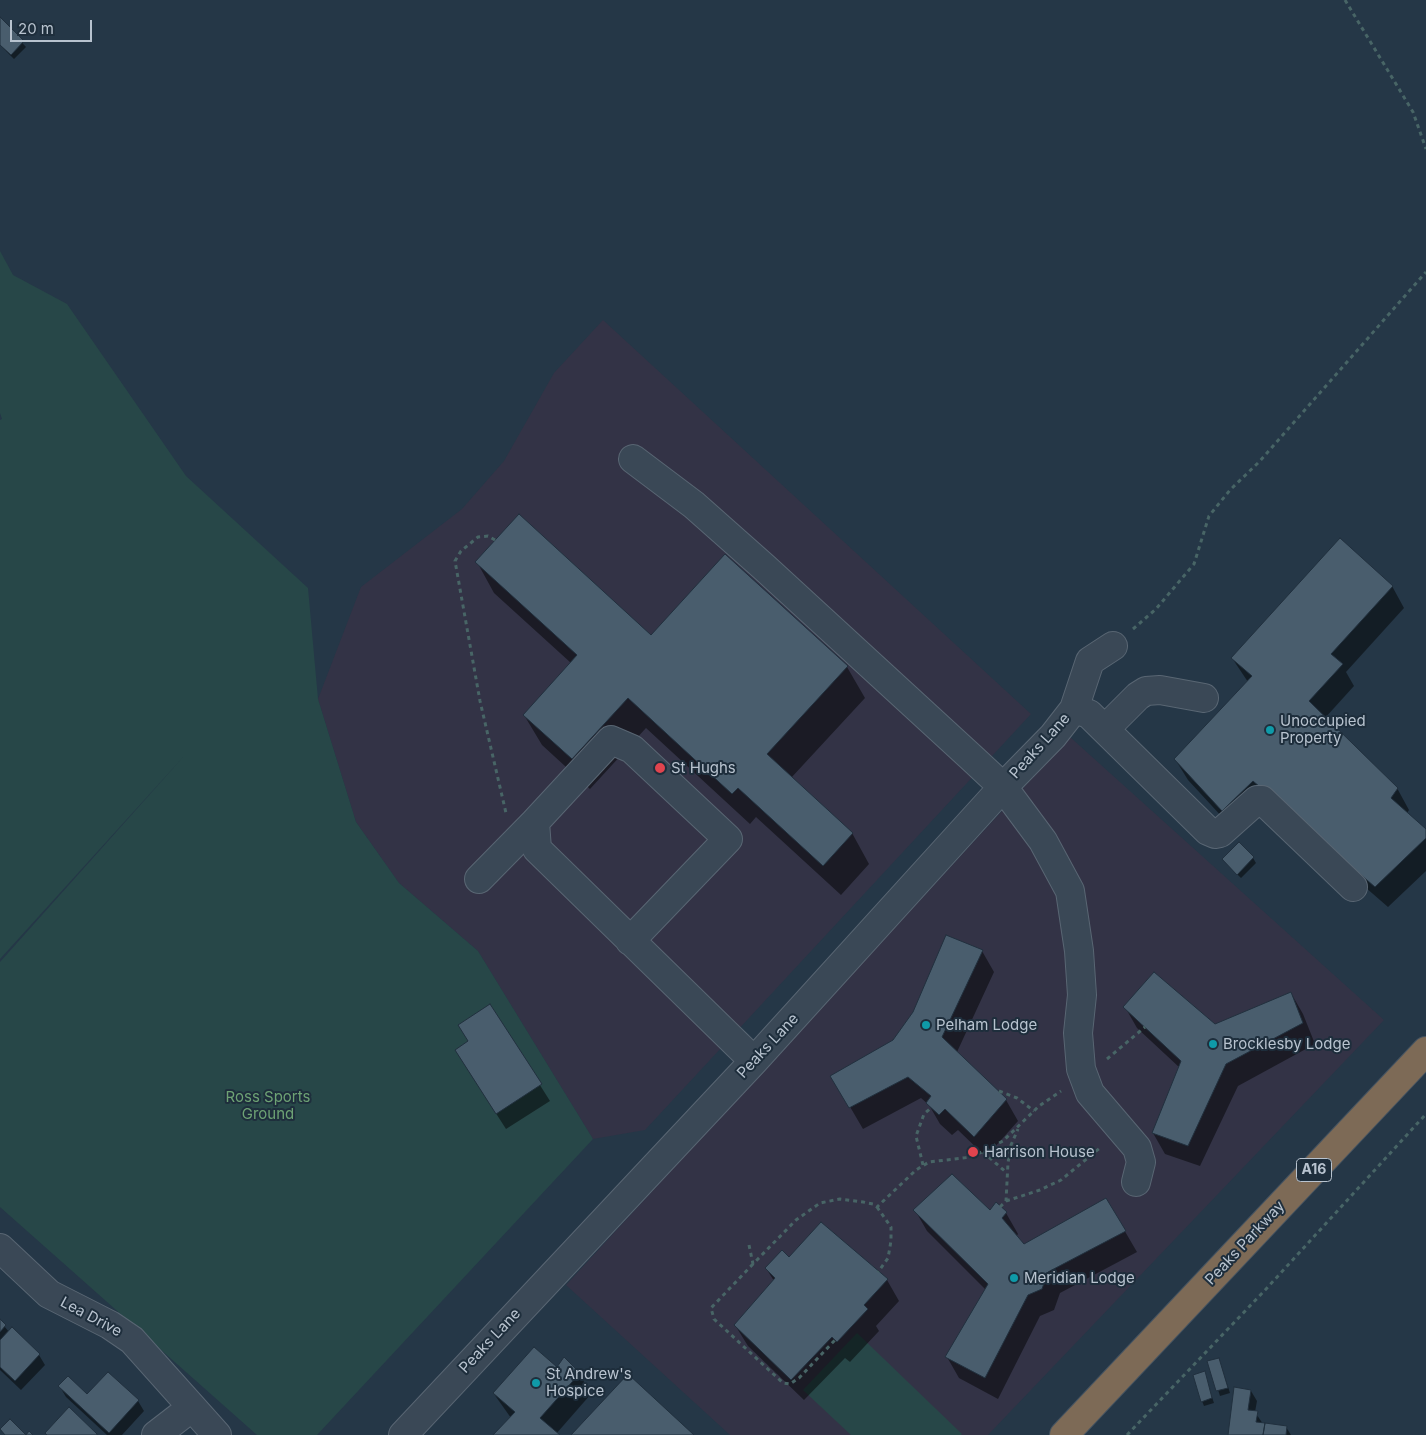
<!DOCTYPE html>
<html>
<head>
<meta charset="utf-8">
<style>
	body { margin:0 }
	#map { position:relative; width:1426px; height:1435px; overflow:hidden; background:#253747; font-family:Inter,sans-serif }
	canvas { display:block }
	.scale { position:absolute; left:10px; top:20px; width:82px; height:22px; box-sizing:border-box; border:2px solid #b8c3cf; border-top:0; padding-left:6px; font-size:15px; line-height:18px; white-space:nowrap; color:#b8c3cf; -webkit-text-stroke:4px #1e2e3c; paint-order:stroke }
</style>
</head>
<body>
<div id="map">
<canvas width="1426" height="1435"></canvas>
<div class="scale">20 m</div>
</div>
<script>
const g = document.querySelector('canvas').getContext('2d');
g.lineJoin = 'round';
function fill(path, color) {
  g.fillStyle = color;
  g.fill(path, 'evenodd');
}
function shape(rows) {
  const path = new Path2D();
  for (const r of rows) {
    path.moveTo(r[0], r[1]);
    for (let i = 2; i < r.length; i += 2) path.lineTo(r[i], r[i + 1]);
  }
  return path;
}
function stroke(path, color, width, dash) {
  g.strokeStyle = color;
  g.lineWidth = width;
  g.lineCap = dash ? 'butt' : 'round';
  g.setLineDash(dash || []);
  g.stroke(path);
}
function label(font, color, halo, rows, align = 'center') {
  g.font = font + ' Inter,sans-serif';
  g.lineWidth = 4;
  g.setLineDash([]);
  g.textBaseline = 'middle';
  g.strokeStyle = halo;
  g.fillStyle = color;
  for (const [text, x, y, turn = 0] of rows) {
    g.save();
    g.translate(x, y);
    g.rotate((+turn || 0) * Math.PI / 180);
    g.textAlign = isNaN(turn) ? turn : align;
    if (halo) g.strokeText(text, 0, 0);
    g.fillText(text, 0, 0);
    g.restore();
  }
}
const medical = shape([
	[603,320,1031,714,645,1130,593,1139,478,951,399,883,356,822,318,699,361,587,462,509,504,461,554,373],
	[1070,737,1384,1020,988,1435,730,1435,566,1285]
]);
const green = shape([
	[0,251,13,275,67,304,186,476,308,588,318,699,356,822,399,883,478,951,593,1139,317,1435,257,1435,0,1207,0,962,185,755,0,959,0,420,2,419,0,413],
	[857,1333,962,1434,961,1435,851,1435,803,1390]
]);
const shadow = shape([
	[0,19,26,47,14,59,0,45],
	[725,556,847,667,865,698,791,778,852,833,869,864,841,895,756,817,750,824,646,728,590,789,542,745,524,715,571,663,494,593,477,562,651,637],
	[1392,586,1404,608,1346,672,1354,686,1325,718,1397,788,1409,810,1407,813,1426,831,1426,871,1388,907,1266,801,1235,831,1188,780,1175,759,1248,682,1232,658],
	[1253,858,1256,863,1241,878,1227,864],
	[982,951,994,972,957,1052,1006,1100,1018,1121,986,1157,958,1130,952,1135,940,1124,929,1105,921,1098,863,1129,832,1076,893,1041],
	[1291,993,1303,1014,1315,1044,1238,1086,1200,1166,1165,1154,1153,1133,1180,1068,1137,1028,1125,1007,1215,1025],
	[490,1006,550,1101,506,1129,456,1051,469,1042],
	[1106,1199,1137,1252,1060,1293,1054,1310,1040,1316,998,1399,959,1378,947,1357,986,1290,927,1231,915,1210,991,1212,997,1204,1006,1213,1018,1234,1016,1237,1024,1246],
	[790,1259,887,1280,899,1301,876,1326,879,1331,850,1362,845,1358,804,1400,748,1346,735,1325,774,1281,766,1268],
	[0,1321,9,1332,39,1355,45,1365,21,1390,0,1370],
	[1219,1359,1230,1393,1220,1396,1209,1362],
	[557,1369,579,1373,591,1394,556,1434,558,1435,494,1435,511,1418,494,1394],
	[1204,1373,1214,1403,1204,1406,1202,1401],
	[60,1387,87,1396,138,1401,144,1411,122,1435,107,1435,66,1397],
	[1251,1391,1257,1401,1255,1412,1263,1424,1286,1427,1291,1435,1229,1435]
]);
const building = shape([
	[0,17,24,41,11,55,0,45,0,17],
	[519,514,651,635,725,554,848,666,767,754,853,833,823,866,738,788,732,794,628,698,572,759,523,715,577,655,475,562,519,514],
	[1340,538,1393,586,1331,654,1343,664,1309,701,1398,788,1391,798,1426,829,1426,838,1375,887,1253,781,1222,811,1174,759,1252,676,1231,658,1340,538],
	[1239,842,1254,857,1237,875,1222,859,1239,842],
	[946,935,983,950,942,1037,1007,1099,974,1137,945,1109,939,1115,926,1103,931,1096,908,1077,849,1108,830,1076,893,1040,913,1012,946,935],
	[1154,972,1215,1024,1291,992,1303,1023,1226,1064,1188,1146,1152,1133,1181,1061,1123,1007,1154,972],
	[490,1004,542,1084,496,1114,455,1050,468,1041,458,1025,490,1004],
	[952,1174,990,1210,996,1202,1007,1212,1002,1218,1024,1244,1106,1198,1126,1231,1048,1272,1042,1289,1028,1295,985,1378,945,1357,988,1284,913,1210,952,1174],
	[821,1222,888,1279,864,1305,868,1309,837,1342,832,1337,791,1380,734,1325,775,1278,765,1268,782,1250,789,1257,821,1222],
	[0,1319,6,1325,0,1332,0,1319],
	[12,1327,40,1354,15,1381,0,1367,0,1340,12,1327],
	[534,1347,557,1367,564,1357,580,1373,540,1418,560,1435,493,1435,515,1412,493,1393,534,1347],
	[1219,1358,1228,1388,1216,1391,1207,1361,1219,1358],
	[1205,1371,1212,1398,1201,1402,1193,1375,1205,1371],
	[108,1372,139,1400,109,1433,58,1386,68,1376,87,1394,108,1372],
	[628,1374,694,1435,571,1435,628,1374],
	[1234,1387,1251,1390,1248,1410,1258,1411,1256,1422,1265,1423,1263,1435,1228,1435,1234,1387],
	[69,1407,97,1434,97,1435,47,1435,45,1433,69,1407],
	[10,1419,26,1435,29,1431,33,1435,5,1435,0,1429,10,1419],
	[1265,1423,1287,1426,1286,1435,1263,1435,1265,1423]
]);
const path = shape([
	[1345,0,1413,112,1426,149],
	[495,540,488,536,478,537,461,551,455,561,480,701,506,813],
	[1133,629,1156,609,1194,564,1209,516,1230,490,1260,461,1426,272],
	[1107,1059,1145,1027],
	[999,1091,1017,1098,1034,1111],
	[983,1152,1007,1173],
	[923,1165,916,1136,924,1114,931,1108],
	[1006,1201,1040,1190,1061,1180,1101,1147],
	[877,1207,891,1227,891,1241,888,1258,878,1272],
	[1000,1207,1006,1201,1008,1163,1011,1145,1018,1129],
	[749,1245,753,1264,796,1220,820,1203,840,1199,863,1202,873,1204,877,1207,916,1170,929,1162,972,1157,1003,1141,1039,1106,1061,1091],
	[753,1264,711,1308,714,1319,783,1383,790,1384,799,1378,835,1340],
	[1127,1435,1267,1288,1426,1114]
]);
const minor = shape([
	[633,459,694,505,765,568,973,759,1003,787,1043,841,1070,891,1079,951,1082,995,1078,1033,1081,1069,1090,1093,1137,1148,1141,1162,1136,1182],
	[1074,709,1089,714,1208,831,1215,834,1220,833,1257,800,1262,800,1353,887],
	[1105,729,1138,696,1146,691,1160,690,1204,698],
	[479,879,535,822],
	[630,941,728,839,632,749,611,740,535,822,537,849,754,1061],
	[0,1248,49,1294,110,1325,132,1340,217,1435],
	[156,1435,191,1408],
	[403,1435,754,1061,1003,787,1053,736,1074,709,1090,661,1113,646]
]);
const highway = shape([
	[1064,1435,1426,1051]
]);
const markers = [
	[1270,730,5,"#0f9aa8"],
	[660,768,6,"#e0444e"],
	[926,1025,5,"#0f9aa8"],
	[1213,1044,5,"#0f9aa8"],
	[973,1152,6,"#e0444e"],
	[1014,1278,5,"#0f9aa8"],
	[536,1383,5,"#0f9aa8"]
];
const shields = [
	[1314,1170,35]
];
const shieldNames = [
	["A16",1314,1170]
];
const poiNames = [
	["Unoccupied",1280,721],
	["Property",1280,738],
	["St Hughs",671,768],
	["Pelham Lodge",936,1025],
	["Brocklesby Lodge",1223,1044],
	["Harrison House",984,1152],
	["Meridian Lodge",1024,1278],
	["St Andrew's",546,1374],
	["Hospice",546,1391]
];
const streetNames = [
	["Peaks Lane",1040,746,-48],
	["Peaks Lane",768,1046,-47],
	["Peaks Parkway",1245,1243,-47],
	["Lea Drive",91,1317,28],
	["Peaks Lane",490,1341,-47]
];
const parkNames = [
	["Ross Sports",268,1097],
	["Ground",268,1114]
];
fill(medical, '#333346');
fill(green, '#274748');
fill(shadow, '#0007');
fill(building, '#495d6d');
stroke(building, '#21303e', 1);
stroke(minor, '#596673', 30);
stroke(highway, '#455361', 30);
stroke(path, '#486566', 3, [4, 4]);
stroke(minor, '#3a4856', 28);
stroke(highway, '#7d6a56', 28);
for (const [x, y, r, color] of markers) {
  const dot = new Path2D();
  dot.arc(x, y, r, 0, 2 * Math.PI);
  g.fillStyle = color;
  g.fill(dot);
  stroke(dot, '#1e2e3c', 2);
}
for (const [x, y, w] of shields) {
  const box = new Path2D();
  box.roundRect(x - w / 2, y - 11.5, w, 23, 4);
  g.fillStyle = '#1e2e3c';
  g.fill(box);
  stroke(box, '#b8c3cf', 1);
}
label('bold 14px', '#b8c3cf', null, shieldNames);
label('15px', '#b8c3cf', '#1e2e3c', poiNames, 'left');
label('15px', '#b8c3cf', '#1e2e3c', streetNames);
label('15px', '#6da274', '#1e2e3c', parkNames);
</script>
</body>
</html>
